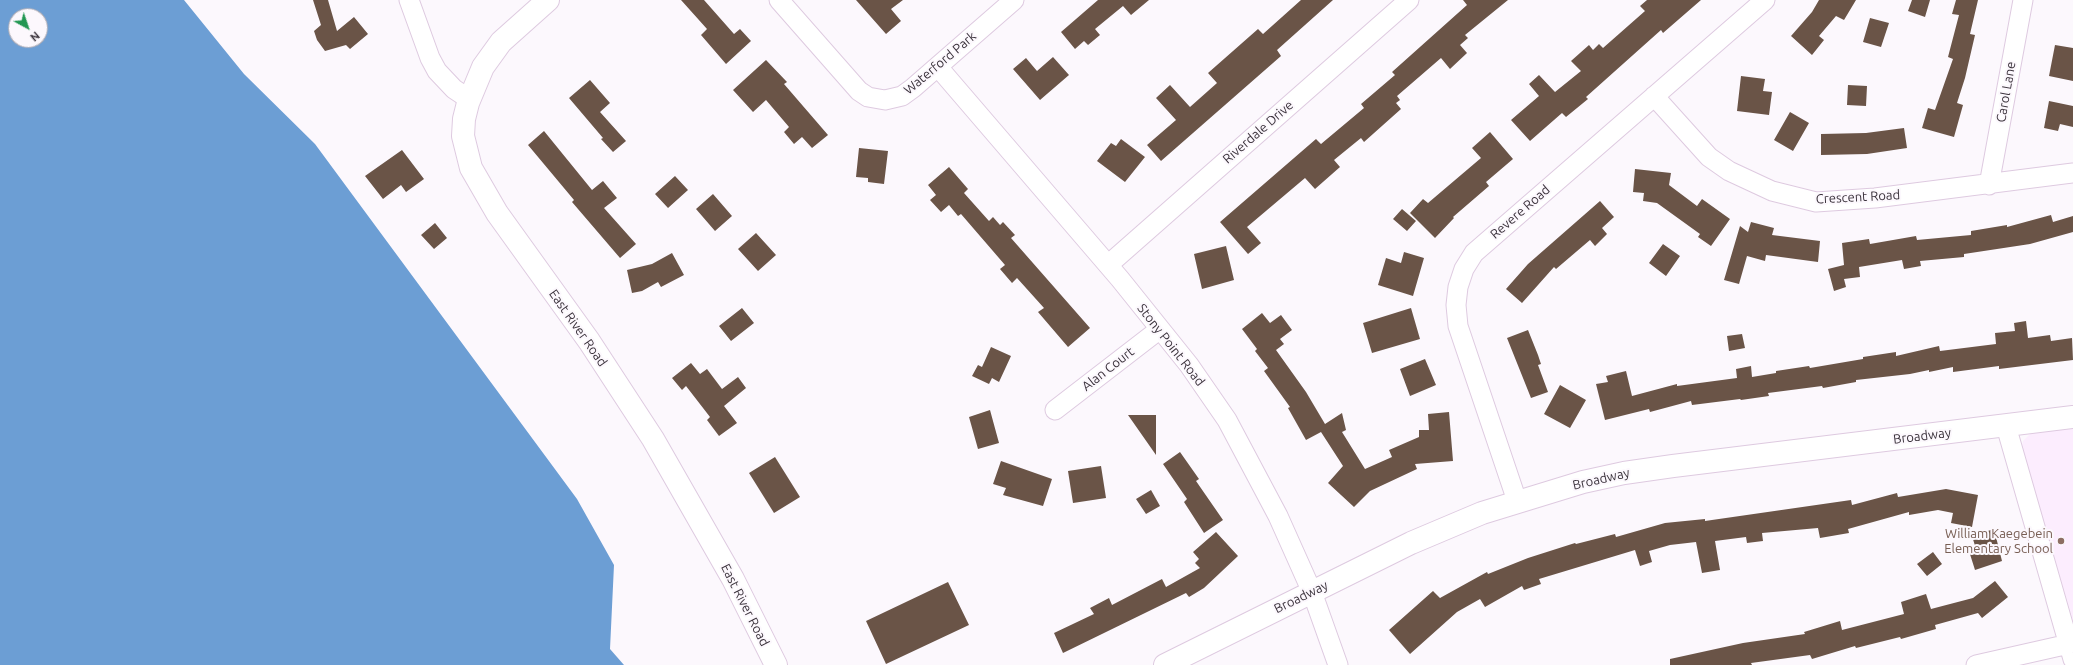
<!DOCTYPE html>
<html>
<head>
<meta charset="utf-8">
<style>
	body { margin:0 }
	#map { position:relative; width:2073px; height:665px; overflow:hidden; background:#fcf8fd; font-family:Ubuntu,sans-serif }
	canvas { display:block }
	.north { position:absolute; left:8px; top:8px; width:40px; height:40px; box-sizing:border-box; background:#fcf8fd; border:1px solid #aea9af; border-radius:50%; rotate:140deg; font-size:11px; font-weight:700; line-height:16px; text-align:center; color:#3a323b }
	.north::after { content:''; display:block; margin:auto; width:14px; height:18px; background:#229752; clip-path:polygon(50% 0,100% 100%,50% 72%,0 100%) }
</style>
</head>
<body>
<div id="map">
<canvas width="2073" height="665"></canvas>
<div class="north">N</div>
</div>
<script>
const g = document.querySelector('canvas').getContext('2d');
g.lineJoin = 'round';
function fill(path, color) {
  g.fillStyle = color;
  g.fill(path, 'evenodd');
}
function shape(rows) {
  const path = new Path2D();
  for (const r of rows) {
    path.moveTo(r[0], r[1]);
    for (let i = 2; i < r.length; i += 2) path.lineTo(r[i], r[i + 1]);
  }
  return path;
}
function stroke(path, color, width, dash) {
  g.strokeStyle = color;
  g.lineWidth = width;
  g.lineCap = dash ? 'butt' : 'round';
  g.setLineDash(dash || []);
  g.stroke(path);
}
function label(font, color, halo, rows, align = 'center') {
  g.font = font + ' Ubuntu,sans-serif';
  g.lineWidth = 4;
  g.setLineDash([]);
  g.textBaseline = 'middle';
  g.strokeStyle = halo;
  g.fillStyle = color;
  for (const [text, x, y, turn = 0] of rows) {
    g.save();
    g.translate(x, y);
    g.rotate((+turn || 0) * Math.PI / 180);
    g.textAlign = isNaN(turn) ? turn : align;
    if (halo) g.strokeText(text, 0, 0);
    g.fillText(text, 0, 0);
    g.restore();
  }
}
const built = shape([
	[2073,428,2073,621,2022,447,2023,441,2031,433]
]);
const water = shape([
	[0,0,184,0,244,74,315,144,577,499,614,565,610,649,624,665,0,665],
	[16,16,40,16,40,40,16,40]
]);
const building = shape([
	[313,0,328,0,337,31,354,17,368,34,350,49,346,45,325,51,317,40,314,31,321,25],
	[681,0,704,0,734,34,740,29,751,41,726,64,701,35,707,29],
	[856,0,903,0,891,9,901,21,886,34],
	[1098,0,1149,0,1131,15,1123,6,1095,29,1100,35,1088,45,1084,41,1075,49,1061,32],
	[1301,0,1333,0,1277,50,1281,56,1161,161,1147,145,1176,120,1156,98,1170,85,1190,107,1217,83,1208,73,1258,29,1263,34],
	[1463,0,1508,0,1465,35,1468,38,1460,45,1467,53,1450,69,1441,58,1397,96,1400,100,1396,103,1401,109,1364,142,1361,138,1334,160,1340,167,1315,189,1305,178,1247,227,1261,243,1248,254,1220,222,1316,139,1321,144,1364,108,1361,104,1395,75,1392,72,1467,5],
	[1647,0,1701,0,1663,33,1661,30,1586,97,1588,99,1566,117,1562,113,1530,141,1511,120,1539,96,1529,84,1539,75,1555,92,1581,71,1571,61,1589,45,1593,50,1599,44,1603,48,1645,11,1640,6],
	[1819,0,1856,0,1844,20,1836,16,1819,36,1824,40,1812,55,1791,36,1812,12],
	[1912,0,1930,0,1925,17,1908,11],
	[1956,0,1978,0,1970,34,1975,35,1965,78,1957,103,1963,105,1954,137,1922,128,1928,108,1935,110,1953,59,1948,57,1959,15,1952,14],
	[1870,18,1889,23,1881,47,1863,42],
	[2055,45,2073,48,2073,81,2049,76],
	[1053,57,1069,75,1040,100,1013,69,1026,58,1037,71],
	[766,60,787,82,784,84,828,135,812,148,802,137,794,144,784,132,789,127,766,100,753,112,733,90],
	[1741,76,1765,79,1763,91,1772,92,1769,115,1737,111],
	[590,80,610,103,600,112,626,141,613,152,601,139,603,138,569,98],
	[1848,85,1867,86,1866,106,1847,105],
	[2049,101,2073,106,2073,127,2060,124,2058,131,2044,128],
	[1790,112,1809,123,1793,151,1774,140],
	[1904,128,1907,148,1867,154,1821,155,1821,134,1866,133],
	[544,131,592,190,603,181,617,198,604,208,636,244,620,258,572,202,574,200,528,145],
	[1490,132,1513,159,1486,182,1489,186,1453,217,1454,218,1435,238,1410,213,1423,199,1428,203,1481,158,1472,148],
	[1121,139,1145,157,1125,182,1097,161,1111,143,1116,146],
	[859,148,888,151,884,184,868,182,868,178,856,177],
	[402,150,424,179,406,192,401,185,383,199,365,176],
	[949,167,968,189,964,193,989,221,993,217,1000,225,1003,222,1015,235,1011,238,1090,328,1068,347,1038,312,1044,308,1017,278,1012,283,1000,269,1005,265,961,214,958,216,949,205,941,212,930,200,936,195,928,185],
	[1635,169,1671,173,1669,185,1697,206,1702,199,1730,219,1711,246,1698,237,1700,234,1657,203,1643,201,1644,193,1633,192],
	[675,176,688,190,668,208,655,194],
	[713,194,732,216,715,231,696,209],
	[1600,201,1614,217,1602,228,1607,234,1595,246,1590,240,1556,269,1554,267,1522,303,1506,289,1528,264],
	[1402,209,1416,221,1407,231,1393,219],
	[2051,215,2053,222,2073,216,2073,232,2030,244,1964,254,1964,257,1920,261,1921,266,1904,269,1902,260,1859,267,1860,277,1844,279,1846,287,1834,291,1828,269,1844,265,1842,243,1869,239,1870,244,1916,236,1917,240,1971,235,1971,231,2007,225,2007,227],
	[1751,222,1774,228,1772,235,1820,241,1818,262,1766,255,1765,261,1747,256,1739,284,1724,280,1740,226,1748,232],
	[435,223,447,238,434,249,421,235],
	[756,233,776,255,758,271,738,249],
	[1663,244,1680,256,1666,276,1649,263],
	[1226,246,1234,280,1202,289,1194,254],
	[1404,252,1424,258,1413,296,1378,285,1386,258,1401,263],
	[672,253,684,275,661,287,658,282,642,291,632,293,627,270,652,264],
	[742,308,754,323,731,341,719,326],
	[1411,308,1420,339,1372,353,1363,323],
	[1262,313,1270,323,1281,315,1292,330,1280,339,1284,344,1276,350,1306,392,1325,424,1342,413,1346,430,1342,432,1365,469,1392,457,1389,450,1419,437,1419,430,1429,430,1428,414,1449,412,1453,461,1415,464,1417,469,1370,491,1354,507,1328,483,1343,466,1321,432,1306,440,1288,408,1290,407,1264,371,1268,368,1255,351,1257,349,1242,329],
	[2026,321,2028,338,2050,335,2051,341,2072,338,2073,360,1999,369,1999,366,1953,372,1953,367,1929,372,1929,370,1910,374,1856,380,1856,382,1823,388,1822,386,1768,393,1769,396,1741,400,1740,399,1692,405,1691,401,1650,412,1649,409,1605,420,1596,384,1608,382,1606,376,1626,371,1632,396,1677,384,1677,386,1737,378,1736,369,1751,366,1752,377,1776,373,1776,371,1809,366,1810,368,1863,359,1863,357,1896,352,1896,356,1939,346,1940,351,1996,344,1995,333,2015,331,2014,323],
	[1528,330,1538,355,1541,364,1538,365,1548,392,1531,398,1507,338],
	[1742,334,1745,348,1729,351,1727,336],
	[991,347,1011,356,999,382,992,378,989,384,972,376,978,365,982,367],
	[1425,359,1436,385,1410,396,1400,369],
	[691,363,700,374,707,369,722,389,738,377,746,388,724,406,737,423,719,436,707,420,710,417,686,386,682,390,672,378],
	[1560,385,1586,400,1570,428,1544,414],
	[990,410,999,443,978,449,969,417],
	[1128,415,1156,415,1156,455],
	[1180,452,1199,479,1196,481,1223,520,1204,533,1184,502,1187,499,1163,464],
	[775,457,800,497,774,513,749,473],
	[1001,461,1052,479,1043,506,1003,495,1006,488,993,484],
	[1101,466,1106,498,1073,503,1068,471],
	[1946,489,1978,495,1972,527,1951,523,1953,513,1938,510,1909,515,1909,512,1848,529,1849,533,1820,538,1818,528,1762,533,1763,541,1747,543,1746,537,1715,541,1720,570,1702,573,1696,542,1670,545,1649,551,1652,562,1640,566,1635,550,1539,579,1541,584,1524,590,1522,586,1485,607,1480,599,1457,612,1410,654,1389,630,1433,591,1440,598,1487,572,1488,574,1528,558,1575,543,1576,544,1615,534,1616,537,1665,523,1705,519,1705,521,1851,500,1852,505,1897,493,1898,497],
	[1151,490,1160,506,1146,514,1136,499],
	[1994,529,2002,561,1975,570,1969,551,1976,549,1972,536],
	[1216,532,1238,556,1204,588,1189,597,1186,593,1063,653,1054,633,1094,614,1090,608,1109,598,1112,605,1162,579,1166,587,1200,568,1195,563,1199,559,1193,552],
	[1933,552,1942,564,1927,576,1917,564],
	[1995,581,2008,597,1982,618,1978,613,1935,625,1936,629,1901,639,1900,637,1856,648,1855,646,1812,659,1810,655,1751,663,1752,665,1670,665,1670,659,1743,643,1805,634,1804,632,1840,621,1842,630,1904,614,1901,602,1926,594,1931,609,1973,598],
	[948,582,969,625,886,664,866,621]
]);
const minor = shape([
	[409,0,430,58,437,71,454,89,469,99],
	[779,0,859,91,868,97,885,100,902,96,913,88,1014,0],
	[938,67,1120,279,1189,365,1227,420,1278,516,1312,592,1338,665],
	[1654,96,1709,157,1729,171,1772,191,1816,202,1875,198,2073,173],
	[1989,185,2023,0],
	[1108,265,1409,0],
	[1055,410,1160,329],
	[2006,426,2073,659],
	[1517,501,1458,326,1456,305,1458,287,1464,269,1474,253,1765,0],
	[1976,665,2069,644]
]);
const tertiary = shape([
	[1165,665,1411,543,1482,513,1583,482,1624,473,1673,466,2073,417]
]);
const secondary = shape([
	[548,0,501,42,483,67,468,103,464,119,463,136,471,168,497,213,589,341,653,439,733,579,776,665]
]);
const markers = [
	[2061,541,4,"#8d6e63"]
];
const streetNames = [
	["Waterford Park",940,63,-40],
	["Carol Lane",2006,92,-80],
	["Riverdale Drive",1258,132,-41],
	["Crescent Road",1858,197,-3],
	["Revere Road",1520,212,-41],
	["East River Road",578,328,55],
	["Stony Point Road",1171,345,52],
	["Alan Court",1108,369,-38],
	["Broadway",1922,436,-7],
	["Broadway",1601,479,-13],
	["Broadway",1301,597,-26],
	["East River Road",745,605,63]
];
const educationNames = [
	["William Kaegebein",2053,534],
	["Elementary School",2053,549]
];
fill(built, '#fcedfe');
fill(water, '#6c9ed4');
fill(building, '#6a5447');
stroke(minor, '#decae0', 21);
stroke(tertiary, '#decae0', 24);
stroke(secondary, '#decae0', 24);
stroke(minor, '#fff', 19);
stroke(tertiary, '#fff', 22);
stroke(secondary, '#fff', 22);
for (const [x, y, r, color] of markers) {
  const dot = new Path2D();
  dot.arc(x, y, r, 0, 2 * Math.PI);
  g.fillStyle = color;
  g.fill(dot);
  stroke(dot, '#fcf8fd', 1.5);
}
label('13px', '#3a323b', '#fcf8fd', streetNames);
label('13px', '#785e54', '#fcf8fd', educationNames, 'right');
</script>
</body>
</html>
